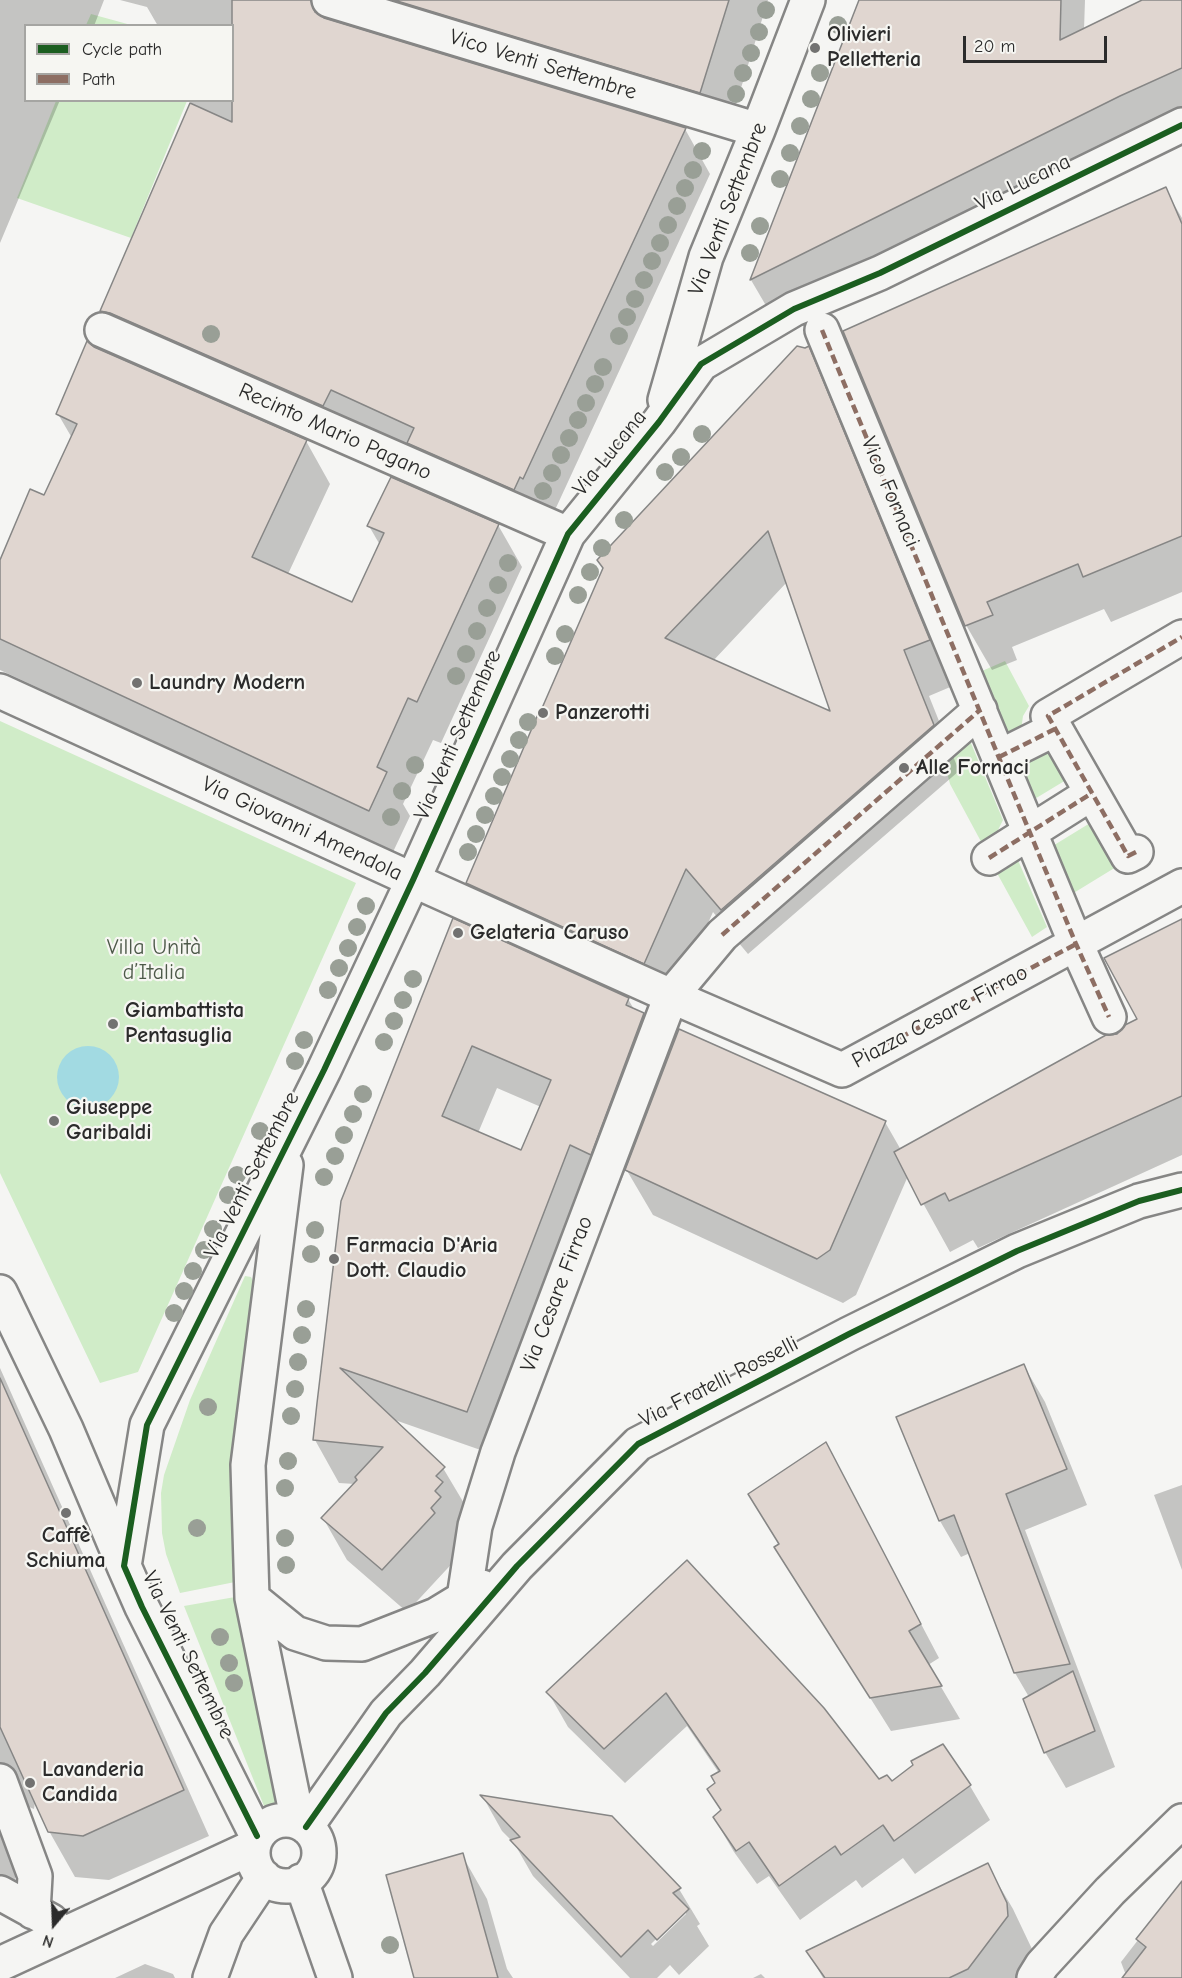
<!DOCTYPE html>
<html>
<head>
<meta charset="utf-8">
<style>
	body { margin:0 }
	#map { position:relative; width:1182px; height:1978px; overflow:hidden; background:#f5f5f3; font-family:"Comic Neue",sans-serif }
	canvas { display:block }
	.legend { position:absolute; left:24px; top:24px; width:210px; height:78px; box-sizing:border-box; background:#f6f6f2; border:2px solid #a5a5a2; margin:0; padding:8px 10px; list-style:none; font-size:18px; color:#2b2b2b }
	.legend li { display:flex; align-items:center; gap:12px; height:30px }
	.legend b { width:30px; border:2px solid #a5a5a2 }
	.north { position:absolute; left:24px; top:1894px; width:60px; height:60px; -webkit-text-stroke:4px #f6f6f2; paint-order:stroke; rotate:199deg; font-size:16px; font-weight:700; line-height:24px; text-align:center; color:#2b2b2b }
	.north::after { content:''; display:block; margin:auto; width:21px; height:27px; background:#2b2b2b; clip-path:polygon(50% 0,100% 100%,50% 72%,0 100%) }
	.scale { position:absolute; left:963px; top:36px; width:144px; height:27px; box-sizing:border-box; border:3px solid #2b2b2b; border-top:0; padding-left:8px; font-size:18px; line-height:21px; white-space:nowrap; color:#2b2b2b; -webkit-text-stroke:4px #f6f6f2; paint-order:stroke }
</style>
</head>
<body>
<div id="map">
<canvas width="1182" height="1978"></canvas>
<ul class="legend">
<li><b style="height:8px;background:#1b5e20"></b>Cycle path</li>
<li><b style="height:8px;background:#8d6e63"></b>Path</li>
</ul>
<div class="north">N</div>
<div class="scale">20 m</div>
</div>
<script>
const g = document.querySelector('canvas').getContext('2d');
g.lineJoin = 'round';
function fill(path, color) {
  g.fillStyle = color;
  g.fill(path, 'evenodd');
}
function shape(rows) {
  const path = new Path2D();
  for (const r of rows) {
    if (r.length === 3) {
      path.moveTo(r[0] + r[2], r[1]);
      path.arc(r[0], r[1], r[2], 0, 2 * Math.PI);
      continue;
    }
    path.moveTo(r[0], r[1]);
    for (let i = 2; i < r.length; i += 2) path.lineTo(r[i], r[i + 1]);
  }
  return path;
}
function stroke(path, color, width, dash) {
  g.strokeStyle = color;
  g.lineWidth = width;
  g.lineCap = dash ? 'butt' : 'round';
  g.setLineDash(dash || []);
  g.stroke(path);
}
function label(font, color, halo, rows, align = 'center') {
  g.font = font + ' "Comic Neue",sans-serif';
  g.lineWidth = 4.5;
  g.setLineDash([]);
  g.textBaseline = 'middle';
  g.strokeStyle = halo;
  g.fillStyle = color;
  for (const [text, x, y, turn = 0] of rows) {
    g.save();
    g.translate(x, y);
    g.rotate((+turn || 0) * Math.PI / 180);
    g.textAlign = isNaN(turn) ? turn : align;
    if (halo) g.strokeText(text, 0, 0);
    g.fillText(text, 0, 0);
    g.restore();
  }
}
const green = shape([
	[91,14,131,25,86,25],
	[56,101,187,101,131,238,17,198],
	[1005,661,1029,706,1023,716,1021,730,1009,737,982,671],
	[0,721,356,883,138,1372,100,1383,0,1173],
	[968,736,1003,820,998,830,999,839,985,849,950,784,947,773,949,764,955,751],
	[1050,738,1071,777,1033,800,1016,759],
	[1095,820,1121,864,1072,894,1051,847],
	[1017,858,1047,927,1032,937,992,864],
	[245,1276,251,1277,254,1283,235,1445,235,1582,180,1593,166,1554,162,1533,161,1493,164,1475,190,1400],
	[235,1597,281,1806,271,1805,266,1811,184,1606]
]);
const water = shape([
	[88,1077,31]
]);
const shadow = shape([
	[0,0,104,0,94,26,26,26,26,100,60,100,0,243],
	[120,0,768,0,726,137,361,26,349,26,685,129,710,174,549,523,127,356,102,311,192,100,232,100,232,26,158,26,147,7],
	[312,3,320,17,315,14],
	[861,0,1085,0,1084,30,1146,0,1182,0,1182,121,775,321,751,280],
	[1165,189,1182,218,1182,592,1111,622,1104,609,1012,647,1017,660,992,670,966,625],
	[94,348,306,441,330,484,288,574,353,604,380,545,369,526,498,525,522,567,441,743,433,740,403,804,410,816,393,852,0,670,0,564,45,497,72,438,58,414],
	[808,348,834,393,955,685,929,696,959,771,748,954,713,912,670,1008,494,928,468,883,540,717],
	[787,582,833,714,713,661],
	[453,920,628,999,635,1011,643,1014,669,1059,885,1122,901,1150,1118,1035,1139,1020,1182,921,1182,1155,978,1248,973,1240,950,1252,908,1176,856,1295,843,1303,653,1215,626,1169,615,1196,594,1187,492,1454,392,1419,443,1468,468,1510,459,1556,407,1612,347,1560,323,1518,355,1484,339,1483,315,1440],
	[497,1088,541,1107,522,1152,478,1133],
	[1024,1366,1045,1402,1087,1505,1025,1530,1115,1767,1066,1788,1045,1752,1025,1699,1029,1697,1015,1673,970,1553,961,1557,940,1521,898,1417],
	[0,1368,209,1836,109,1880,75,1877,49,1831,35,1802,34,1809,29,1807,19,1808,19,1864,12,1889,0,1882],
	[826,1444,939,1658,928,1665,960,1719,891,1731,776,1548,780,1545],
	[1182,1485,1182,1570,1154,1495],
	[686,1562,879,1781,892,1783,942,1746,970,1786,990,1820,915,1874,903,1858,862,1888,856,1880,800,1920,769,1876,757,1884,734,1852,714,1818,722,1812,709,1789,716,1784,719,1773,687,1726,625,1783,568,1727,548,1692],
	[483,1797,679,1889,700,1924,697,1926,709,1946,679,1975,670,1965,657,1978,630,1978,533,1876,514,1843,502,1831],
	[686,1910,686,1914,653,1946,651,1944],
	[462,1855,487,1899,507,1969,513,1978,416,1978],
	[987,1865,1013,1909,1032,1949,1033,1961,1020,1978,823,1978,808,1952],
	[1179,1887,1182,1889,1182,1978,1127,1978,1121,1962],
	[145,1964,173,1974,175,1978,115,1978],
	[761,1974,765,1978,753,1978]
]);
const building = shape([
	[232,0,311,0,315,12,324,18,686,128,523,479,520,477,514,490,407,443,414,428,331,390,323,406,110,313,100,311,190,103,232,122,232,0],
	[394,0,729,0,700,93,394,0],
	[859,0,1061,0,1060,40,1142,0,1182,0,1182,68,1120,96,750,280,859,0],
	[1166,187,1182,224,1182,536,1083,577,1078,564,987,602,993,615,965,626,843,331,1166,187],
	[87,341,94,347,307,440,252,557,352,602,384,533,367,526,391,477,499,524,417,702,408,698,377,767,387,772,369,811,0,639,0,560,30,489,44,495,77,424,56,414,87,341],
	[797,346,805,348,809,346,930,640,904,650,934,725,721,910,686,869,644,964,466,883,538,714,539,715,603,568,597,560,797,346],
	[768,531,830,711,665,638,768,531],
	[453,918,629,998,626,1005,644,1013,591,1155,570,1145,467,1412,340,1368,445,1467,436,1476,443,1482,435,1491,441,1497,431,1508,435,1513,382,1570,321,1518,357,1480,355,1477,383,1447,313,1440,317,1403,341,1201,453,918],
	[472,1046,551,1080,521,1150,442,1116,472,1046],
	[1182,919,1182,1096,949,1201,945,1193,921,1205,894,1152,1106,1035,1117,1034,1125,1025,1137,1019,1104,958,1182,919],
	[679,1029,886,1121,830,1250,817,1259,625,1170,679,1029],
	[1024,1364,1067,1469,1006,1494,1070,1664,1014,1673,954,1515,939,1521,896,1417,1024,1364],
	[0,1378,184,1790,83,1836,48,1832,0,1727,0,1378],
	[826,1442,921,1624,909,1631,942,1686,870,1698,774,1547,779,1544,748,1494,826,1442],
	[687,1560,824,1708,879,1779,887,1775,892,1781,913,1765,911,1761,943,1744,971,1785,894,1841,883,1825,841,1855,835,1846,779,1886,749,1842,736,1851,713,1817,721,1810,707,1789,715,1783,711,1776,720,1771,666,1693,604,1749,546,1692,687,1560],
	[1073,1671,1095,1731,1044,1753,1023,1699,1073,1671],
	[480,1795,612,1816,681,1888,673,1893,689,1909,657,1940,648,1930,621,1957,510,1840,520,1837,480,1795],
	[463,1853,498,1978,414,1978,386,1875,463,1853],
	[988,1863,1007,1903,1008,1916,968,1969,949,1978,825,1978,806,1951,988,1863],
	[1182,1881,1182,1978,1122,1978,1146,1947,1136,1939,1182,1881]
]);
const minor = shape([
	[329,0,758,130],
	[102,330,568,534],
	[822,330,1076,944,1109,1017],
	[665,400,706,257,758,130,808,0],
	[0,691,413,880,671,996,842,1070,1182,886],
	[999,757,1055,729],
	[1136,852,1128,856,1048,716,1182,637],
	[989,858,1092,793],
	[286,1165,248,1465,252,1598,298,1822],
	[0,1292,66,1429,124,1566],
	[252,1598,295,1633,326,1643,362,1644,436,1615,482,1587],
	[464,1598,475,1526,498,1452,671,996,722,935,980,710],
	[0,1781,35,1876,33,1912],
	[286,1853,33],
	[306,1827,386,1713,425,1673,517,1566,638,1444,849,1334,1017,1251,1139,1201,1182,1190],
	[257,1836,142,1607,124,1566,147,1425,324,1070,413,880,568,534,659,422,701,364,794,309,880,273,1182,125],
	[301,1881,335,1978],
	[0,1893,51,1921],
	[0,1964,253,1847],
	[210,1978,226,1934,264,1877],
	[1034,1978,1042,1965,1110,1891,1182,1821]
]);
const quiet = shape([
	[822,330,1076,944,1109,1017],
	[999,757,1055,729],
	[1136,852,1128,856,1048,716,1182,637],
	[989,858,1092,793],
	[722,935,980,710],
	[888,1044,1076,944]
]);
const cycleway = shape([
	[306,1827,386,1713,425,1673,517,1566,638,1444,849,1334,1017,1251,1139,1201,1182,1190],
	[257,1836,142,1607,124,1566,147,1425,324,1070,413,880,568,534,659,422,701,364,794,309,880,273,1182,125]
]);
const trees = [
	[766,10],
	[838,25],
	[759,32],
	[751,53],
	[743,73],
	[820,73],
	[736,94],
	[811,99],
	[800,126],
	[702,151],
	[790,153],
	[693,170],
	[780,179],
	[685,188],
	[677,206],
	[668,225],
	[760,226],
	[660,243],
	[750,253],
	[652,261],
	[644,280],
	[635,299],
	[627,317],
	[211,334],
	[619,336],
	[603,367],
	[595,384],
	[586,403],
	[578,420],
	[702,434],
	[569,438],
	[561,455],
	[681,457],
	[665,472],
	[552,473],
	[543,491],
	[624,520],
	[602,548],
	[508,563],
	[590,572],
	[498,585],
	[578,595],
	[487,608],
	[477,631],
	[565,634],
	[466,654],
	[555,656],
	[456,676],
	[528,722],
	[519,740],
	[510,759],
	[415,765],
	[502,777],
	[402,791],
	[494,796],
	[485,815],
	[391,817],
	[476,834],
	[468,852],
	[366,906],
	[357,927],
	[348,948],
	[339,968],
	[413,979],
	[328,990],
	[403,1000],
	[394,1021],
	[304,1040],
	[384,1042],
	[295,1061],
	[363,1094],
	[353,1114],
	[260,1131],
	[344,1135],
	[335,1156],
	[237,1175],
	[324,1177],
	[228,1195],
	[213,1229],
	[315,1230],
	[204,1250],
	[311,1254],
	[193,1271],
	[184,1291],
	[306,1309],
	[174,1313],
	[302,1335],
	[298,1362],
	[295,1389],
	[208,1407],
	[291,1416],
	[288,1461],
	[285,1488],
	[197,1528],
	[285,1538],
	[286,1565],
	[220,1637],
	[229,1663],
	[234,1683],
	[390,1945]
];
const markers = [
	[815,48,6,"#727271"],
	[137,683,6,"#727271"],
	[543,713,6,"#727271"],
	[904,768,6,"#727271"],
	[458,933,6,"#727271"],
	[113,1024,6,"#727271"],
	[54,1121,6,"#727271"],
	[334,1259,6,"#727271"],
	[66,1513,6,"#727271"],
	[30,1783,6,"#727271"]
];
const poiNames = [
	["Olivieri",827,35],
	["Pelletteria",827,60],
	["Laundry Modern",149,683],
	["Panzerotti",555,713],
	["Alle Fornaci",916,768],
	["Gelateria Caruso",470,933],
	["Giambattista",125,1011],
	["Pentasuglia",125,1036],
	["Giuseppe",66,1108],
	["Garibaldi",66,1133],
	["Farmacia D'Aria",346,1246],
	["Dott. Claudio",346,1271],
	["Caffè",66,1536,"center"],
	["Schiuma",66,1561,"center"],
	["Lavanderia",42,1770],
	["Candida",42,1795]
];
const streetNames = [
	["Vico Venti Settembre",543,65,17],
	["Via Lucana",1023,183,-26],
	["Via Venti Settembre",728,209,-69],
	["Recinto Mario Pagano",335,432,24],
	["Via Lucana",610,453,-51],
	["Vico Fornaci",890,492,67],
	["Via Venti Settembre",458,735,-66],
	["Via Giovanni Amendola",302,829,25],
	["Piazza Cesare Firrao",940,1017,-28],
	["Via Venti Settembre",252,1175,-63],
	["Via Cesare Firrao",557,1294,-69],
	["Via Fratelli Rosselli",719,1382,-27],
	["Via Venti Settembre",188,1655,64]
];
const parkNames = [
	["Villa Unità",154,948],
	["d’Italia",154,973]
];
fill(green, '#d0ecc8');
fill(water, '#a2dae2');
fill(shadow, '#0003');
fill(building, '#e0d6d0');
stroke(building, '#868685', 1.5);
stroke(minor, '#868685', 38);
stroke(minor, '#f5f5f3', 33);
stroke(quiet, '#8d6e63', 4.5, [9, 4.5]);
stroke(cycleway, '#1b5e20', 6);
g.fillStyle = '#999f96';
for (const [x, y] of trees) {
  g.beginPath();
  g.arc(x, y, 9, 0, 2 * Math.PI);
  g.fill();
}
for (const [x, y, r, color] of markers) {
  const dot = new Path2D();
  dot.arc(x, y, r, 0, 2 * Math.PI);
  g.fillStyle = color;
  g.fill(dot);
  stroke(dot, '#f6f6f2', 2);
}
label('bold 22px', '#2b2b2b', '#f6f6f2', poiNames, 'left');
label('22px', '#2b2b2b', '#f6f6f2', streetNames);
label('22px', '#4d5949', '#f6f6f2', parkNames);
</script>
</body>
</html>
